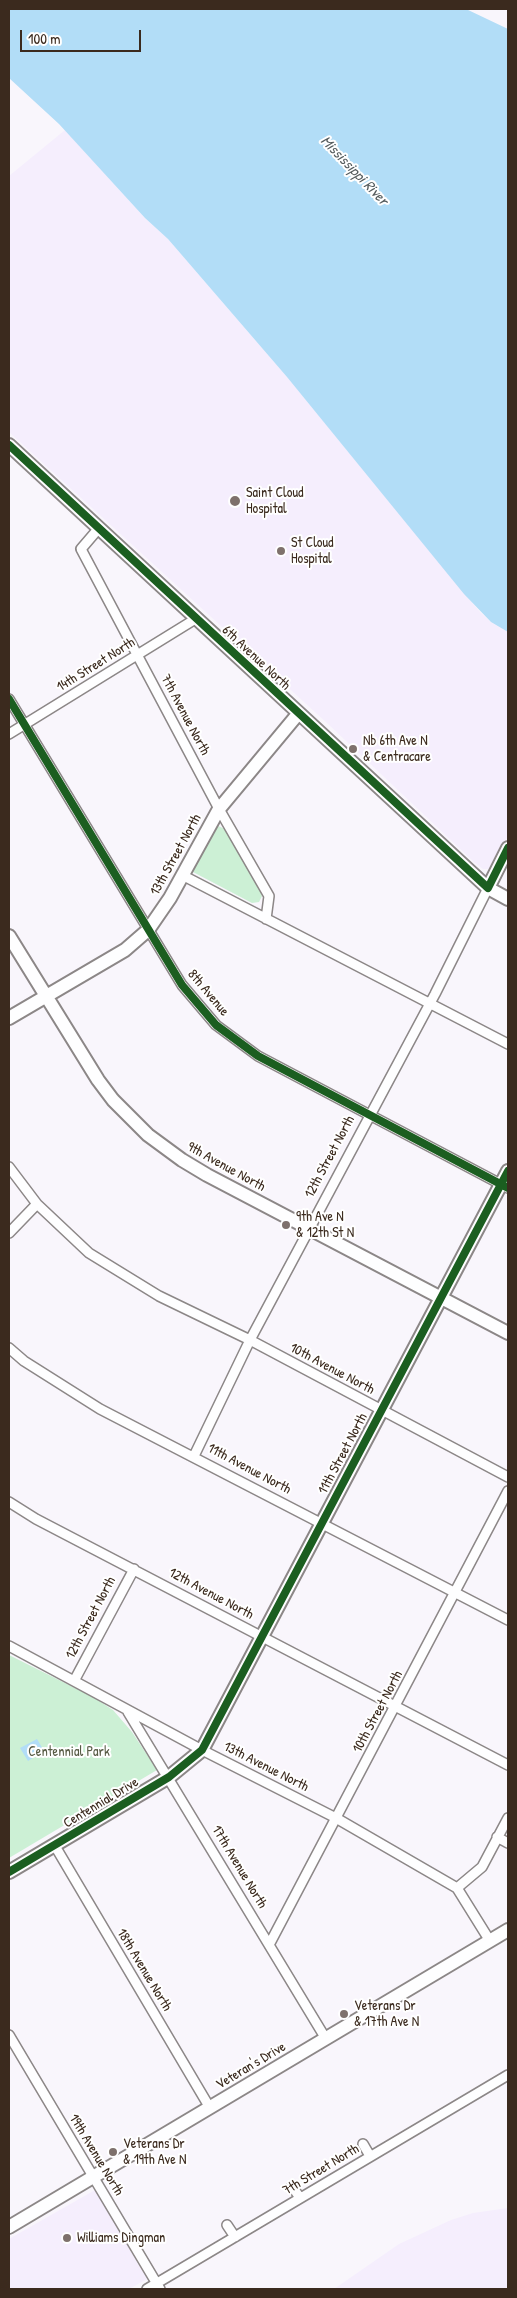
<!DOCTYPE html>
<html>
<head>
<meta charset="utf-8">
<style>
	body { margin:0 }
	#map { position:relative; width:517px; height:2298px; overflow:hidden; background:#f9f6fc; font-family:"Patrick Hand",sans-serif }
	canvas { display:block }
	.frame { position:absolute; inset:0; border:10px solid #3b2a1e; pointer-events:none }
	.scale { position:absolute; left:20px; top:30px; width:121px; height:22px; box-sizing:border-box; border:2px solid #3b2a1e; border-top:0; padding-left:6px; font-size:15px; line-height:18px; white-space:nowrap; color:#3b2a1e; -webkit-text-stroke:4px #fff; paint-order:stroke }
</style>
</head>
<body>
<div id="map">
<canvas width="517" height="2298"></canvas>
<div class="frame"></div>
<div class="scale">100 m</div>
</div>
<script>
const g = document.querySelector('canvas').getContext('2d');
g.lineJoin = 'round';
function fill(path, color) {
  g.fillStyle = color;
  g.fill(path, 'evenodd');
}
function shape(rows) {
  const path = new Path2D();
  for (const r of rows) {
    path.moveTo(r[0], r[1]);
    for (let i = 2; i < r.length; i += 2) path.lineTo(r[i], r[i + 1]);
  }
  return path;
}
function stroke(path, color, width, dash) {
  g.strokeStyle = color;
  g.lineWidth = width;
  g.lineCap = dash ? 'butt' : 'round';
  g.setLineDash(dash || []);
  g.stroke(path);
}
function label(font, color, halo, rows, align = 'center') {
  g.font = font + ' "Patrick Hand",sans-serif';
  g.lineWidth = 4;
  g.setLineDash([]);
  g.textBaseline = 'middle';
  g.strokeStyle = halo;
  g.fillStyle = color;
  for (const [text, x, y, turn = 0] of rows) {
    g.save();
    g.translate(x, y);
    g.rotate((+turn || 0) * Math.PI / 180);
    g.textAlign = isNaN(turn) ? turn : align;
    if (halo) g.strokeText(text, 0, 0);
    g.fillText(text, 0, 0);
    g.restore();
  }
}
const built = shape([
	[65,130,145,218,168,239,287,377,480,612,491,622,508,632,508,836,493,865,488,869,483,869,474,862,328,724,9,432,9,176],
	[95,2190,147,2279,129,2289,9,2289,9,2239],
	[508,2208,508,2289,334,2289,399,2244,451,2220,473,2213]
]);
const green = shape([
	[218,826,225,829,261,893,262,896,259,902,252,903,193,872,192,869,214,828],
	[9,1655,93,1697,113,1710,132,1732,157,1770,9,1858]
]);
const water = shape([
	[9,9,466,9,508,29,508,632,491,622,464,594,287,377,168,239,145,218,59,124,9,78],
	[37,1739,44,1751,28,1761,20,1748]
]);
const street = shape([
	[99,528,81,549,219,809,269,896,266,919],
	[9,699,182,985,216,1025,258,1056,508,1188],
	[9,734,197,618],
	[182,875,508,1044],
	[9,1167,37,1204,89,1253,159,1296,250,1340,508,1477],
	[9,1233,37,1204],
	[9,1348,24,1361,100,1409,508,1620],
	[194,1456,250,1340,435,994,488,888],
	[9,1502,36,1519,508,1765],
	[9,1646,202,1750,336,1818,457,1888,490,1941],
	[74,1681,134,1569],
	[128,1712,326,2039],
	[497,1837,508,1843],
	[55,1846,210,2108],
	[457,1888,482,1867,508,1818],
	[269,1945,508,1491],
	[9,2035,160,2289],
	[363,2144,370,2156],
	[292,2186,300,2198],
	[227,2225,235,2237],
	[147,2289,508,2075]
]);
const secondary = shape([
	[9,445,488,888,508,899],
	[488,888,508,848],
	[9,936,98,1080,113,1100,148,1135,182,1160,207,1175,508,1333],
	[9,1018,125,950,148,930,170,898,219,809,298,714],
	[9,1872,169,1777,202,1750,508,1171],
	[9,2227,508,1930]
]);
const cycleway = shape([
	[9,445,488,888,508,848],
	[9,699,182,985,216,1025,258,1056,508,1188],
	[9,1872,169,1777,202,1750,508,1171]
]);
const markers = [
	[235,501,6,"#7e716c"],
	[281,551,5,"#7e716c"],
	[353,749,5,"#7e716c"],
	[286,1225,5,"#7e716c"],
	[344,2014,5,"#7e716c"],
	[113,2152,5,"#7e716c"],
	[67,2238,5,"#7e716c"]
];
const poiNames = [
	["Saint Cloud",246,493],
	["Hospital",246,509],
	["St Cloud",291,543],
	["Hospital",291,559],
	["Nb 6th Ave N",363,741],
	["& Centracare",363,757],
	["9th Ave N",296,1217],
	["& 12th St N",296,1233],
	["Veterans Dr",354,2006],
	["& 17th Ave N",354,2022],
	["Veterans Dr",123,2144],
	["& 19th Ave N",123,2160],
	["Williams Dingman",77,2238]
];
const streetNames = [
	["6th Avenue North",256,658,43],
	["14th Street North",96,665,-32],
	["7th Avenue North",185,715,62],
	["13th Street North",176,855,-61],
	["8th Avenue",208,993,50],
	["12th Street North",330,1157,-62],
	["9th Avenue North",226,1167,29],
	["10th Avenue North",332,1369,28],
	["11th Street North",343,1454,-62],
	["11th Avenue North",249,1469,28],
	["12th Avenue North",211,1594,28],
	["12th Street North",91,1618,-62],
	["10th Street North",378,1712,-62],
	["13th Avenue North",266,1767,27],
	["Centennial Drive",101,1803,-31],
	["17th Avenue North",239,1867,59],
	["18th Avenue North",144,1970,59],
	["Veteran's Drive",251,2066,-31],
	["19th Avenue North",96,2155,59],
	["7th Street North",321,2170,-31]
];
const parkNames = [
	["Centennial Park",69,1752]
];
const waterNames = [
	["Mississippi River",354,171,46]
];
fill(built, '#f5eefd');
fill(green, '#ccf0d5');
fill(water, '#b2ddf7');
stroke(street, '#8c8787', 12);
stroke(secondary, '#8c8787', 16);
stroke(street, '#fefeff', 9);
stroke(secondary, '#fefeff', 12);
stroke(cycleway, '#1b5e20', 8);
for (const [x, y, r, color] of markers) {
  const dot = new Path2D();
  dot.arc(x, y, r, 0, 2 * Math.PI);
  g.fillStyle = color;
  g.fill(dot);
  stroke(dot, '#fff', 2);
}
label('14px', '#3b2a1e', '#fff', poiNames, 'left');
label('14px', '#3b2a1e', '#fff', streetNames);
label('14px', '#565a44', '#fff', parkNames);
label('italic 15px', '#555c5e', '#fff', waterNames);
</script>
</body>
</html>
